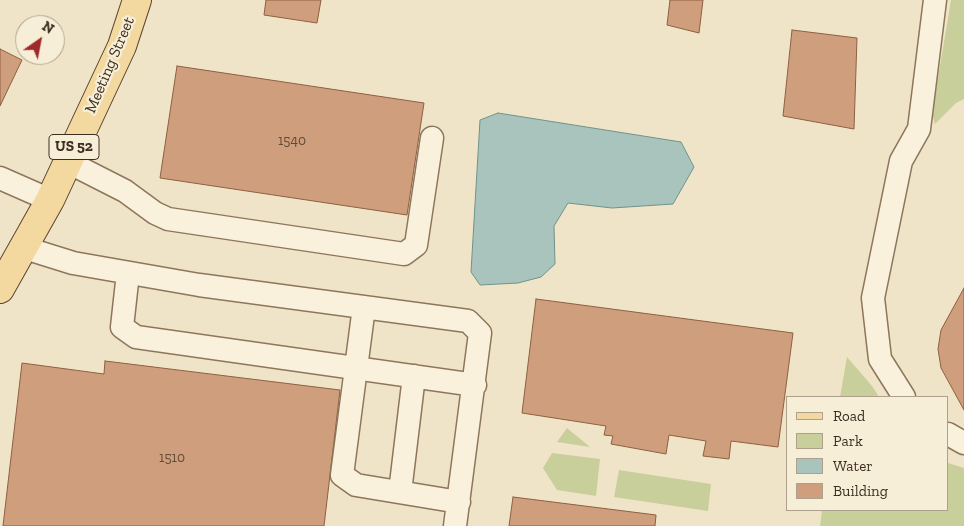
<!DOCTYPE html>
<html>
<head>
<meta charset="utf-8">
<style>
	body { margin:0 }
	#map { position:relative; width:964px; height:526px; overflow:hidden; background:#f0e4c8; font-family:"Zilla Slab",serif }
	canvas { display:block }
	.legend { position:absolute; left:786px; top:396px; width:162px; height:115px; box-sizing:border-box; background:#f7eed8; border:1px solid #ada18e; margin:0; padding:6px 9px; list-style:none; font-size:15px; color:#3d2e20 }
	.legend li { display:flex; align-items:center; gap:10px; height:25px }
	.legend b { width:25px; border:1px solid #ada18e }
	.north { position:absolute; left:15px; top:15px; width:50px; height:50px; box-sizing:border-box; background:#f7eed8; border:1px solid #ada18e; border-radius:50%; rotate:33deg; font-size:14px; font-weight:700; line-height:20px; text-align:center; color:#3d2e20 }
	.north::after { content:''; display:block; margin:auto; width:18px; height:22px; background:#9e2a2b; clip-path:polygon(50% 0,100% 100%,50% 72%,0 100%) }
</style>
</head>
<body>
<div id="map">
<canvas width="964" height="526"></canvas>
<ul class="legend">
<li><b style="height:6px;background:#f3d9a0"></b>Road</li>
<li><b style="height:14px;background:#c9cf9b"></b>Park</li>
<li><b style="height:14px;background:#a9c4bc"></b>Water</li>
<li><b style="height:14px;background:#cf9f7d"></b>Building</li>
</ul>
<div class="north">N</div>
</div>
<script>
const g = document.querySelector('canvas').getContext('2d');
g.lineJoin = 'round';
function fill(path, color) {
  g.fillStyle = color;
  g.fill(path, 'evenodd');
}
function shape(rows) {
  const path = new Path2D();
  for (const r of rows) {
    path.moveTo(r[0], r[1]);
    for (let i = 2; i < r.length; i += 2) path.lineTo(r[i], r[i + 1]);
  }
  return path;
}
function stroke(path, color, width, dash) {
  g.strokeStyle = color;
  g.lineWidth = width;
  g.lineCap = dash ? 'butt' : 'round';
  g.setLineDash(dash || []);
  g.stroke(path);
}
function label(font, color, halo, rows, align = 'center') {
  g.font = font + ' "Zilla Slab",serif';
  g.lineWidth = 4.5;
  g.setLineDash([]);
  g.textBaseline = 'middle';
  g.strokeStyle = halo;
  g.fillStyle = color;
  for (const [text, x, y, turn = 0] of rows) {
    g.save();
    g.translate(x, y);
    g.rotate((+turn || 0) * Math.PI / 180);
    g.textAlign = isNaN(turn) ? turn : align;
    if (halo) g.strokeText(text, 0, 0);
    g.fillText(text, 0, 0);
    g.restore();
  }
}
const green = shape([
	[951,0,964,0,964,99,956,103,935,124,932,114],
	[847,357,872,386,879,397,840,397],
	[567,428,590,447,557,442],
	[552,453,600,459,596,496,557,490,543,468],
	[948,463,964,468,964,526,820,526,822,510,948,510],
	[619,470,711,484,708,511,614,497]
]);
const water = shape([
	[498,113,681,142,694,167,673,204,612,208,568,203,554,226,555,264,541,277,518,283,480,285,471,272,480,120,498,113]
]);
const building = shape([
	[266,0,321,0,317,23,264,15,266,0],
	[670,0,703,0,699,33,667,25,670,0],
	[792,30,857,38,854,129,783,116,792,30],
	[0,49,22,60,0,106,0,49],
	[177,66,424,103,407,215,160,178,177,66],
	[964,288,964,410,941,368,938,349,941,330,964,288],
	[536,299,793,333,778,447,731,441,729,459,703,456,706,441,669,435,666,454,611,444,613,436,604,435,606,426,522,413,536,299],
	[105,361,340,390,324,526,3,526,22,363,104,374,105,361],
	[513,497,656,515,655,526,509,526,513,497]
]);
const minor = shape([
	[68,162,125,191,155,213,168,219,404,254,416,245,432,138],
	[0,178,50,200],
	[25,248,73,263,199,285,468,321,480,333,455,526],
	[128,273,122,327,136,337,475,385],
	[364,307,342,475,356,485,459,502],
	[904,397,880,359,873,298,901,161,919,129,935,0],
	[948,434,964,443],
	[400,492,414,376]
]);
const major = shape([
	[0,289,50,200,122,46,137,0]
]);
const numberNames = [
	["1540",292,141],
	["1510",172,458]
];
const shields = [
	[74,147,50]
];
const shieldNames = [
	["US 52",74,147]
];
const streetNames = [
	["Meeting Street",110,65,-67]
];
fill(green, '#c9cf9b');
fill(water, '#a9c4bc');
stroke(water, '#6f938a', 1);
fill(building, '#cf9f7d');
stroke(building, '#8d5f41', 1);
stroke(minor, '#8d765c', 25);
stroke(major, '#5b4430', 30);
stroke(minor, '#faf1dc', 22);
stroke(major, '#f3d9a0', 28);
label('14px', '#624a37', null, numberNames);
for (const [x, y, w] of shields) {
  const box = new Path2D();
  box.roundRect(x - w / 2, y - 12.5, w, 25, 4);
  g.fillStyle = '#f7eed8';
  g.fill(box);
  stroke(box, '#3d2e20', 1);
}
label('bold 15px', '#3d2e20', null, shieldNames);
label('16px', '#3d2e20', '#f7eed8', streetNames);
</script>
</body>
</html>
